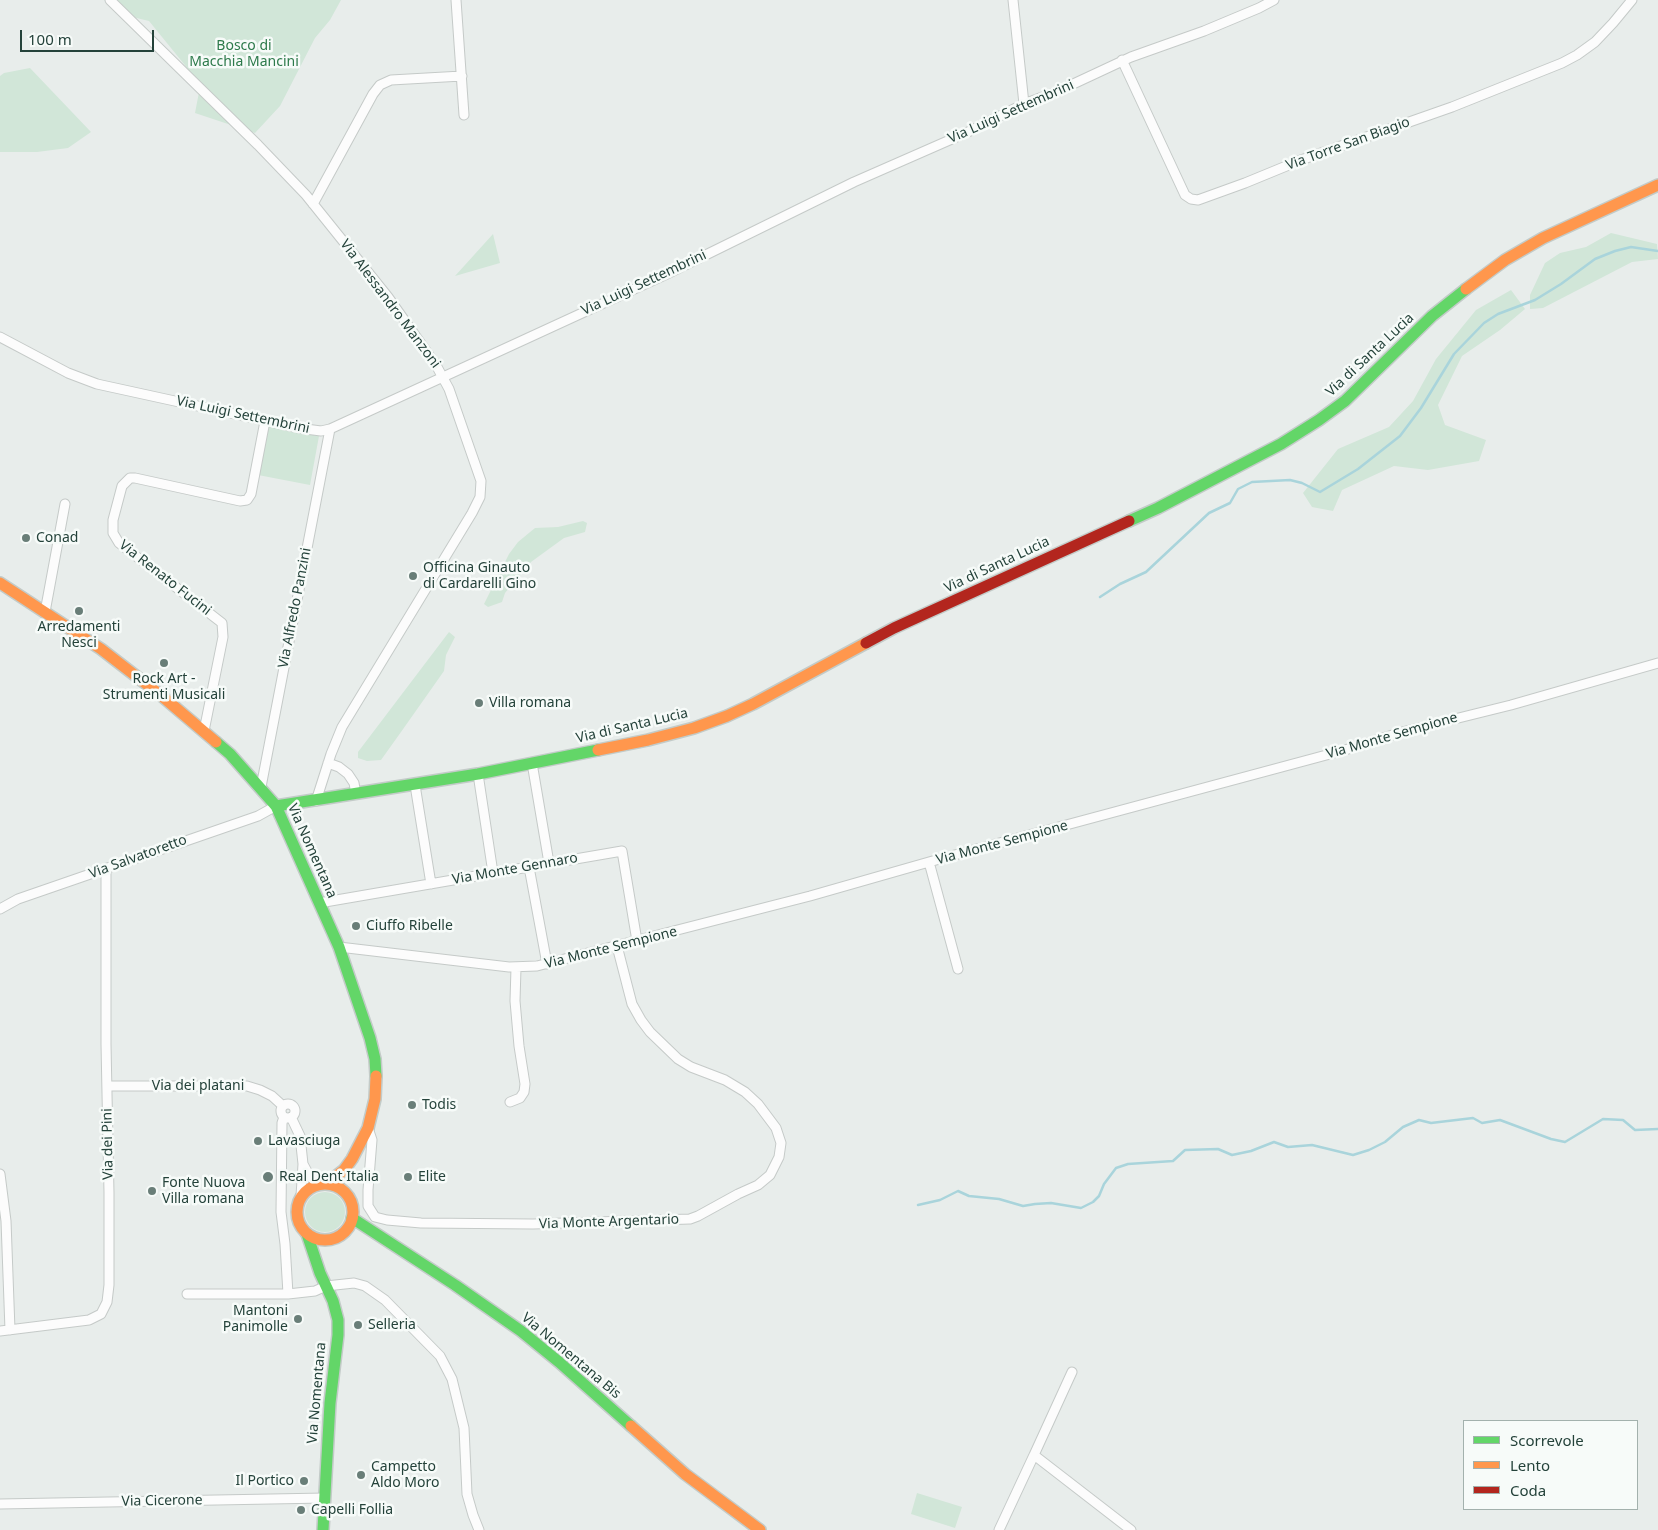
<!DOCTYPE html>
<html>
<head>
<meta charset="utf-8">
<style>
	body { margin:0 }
	#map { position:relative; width:1658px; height:1530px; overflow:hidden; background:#e8edeb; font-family:"Noto Sans",sans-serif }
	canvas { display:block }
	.legend { position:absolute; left:1463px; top:1420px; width:175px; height:90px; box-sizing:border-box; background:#f7fbf9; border:1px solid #a3b1ad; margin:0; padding:6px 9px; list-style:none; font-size:15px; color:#24423a }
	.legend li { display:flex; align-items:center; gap:10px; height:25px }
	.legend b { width:25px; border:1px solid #a3b1ad }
	.scale { position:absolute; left:20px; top:30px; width:134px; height:22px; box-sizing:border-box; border:2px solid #24423a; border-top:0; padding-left:6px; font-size:15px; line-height:18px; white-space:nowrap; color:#24423a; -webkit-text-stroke:4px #f7fbf9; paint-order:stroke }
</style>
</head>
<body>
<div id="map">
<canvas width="1658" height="1530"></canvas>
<ul class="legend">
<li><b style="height:6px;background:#63d668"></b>Scorrevole</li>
<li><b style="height:6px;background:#ff974d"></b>Lento</li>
<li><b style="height:6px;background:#b3261e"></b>Coda</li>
</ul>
<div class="scale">100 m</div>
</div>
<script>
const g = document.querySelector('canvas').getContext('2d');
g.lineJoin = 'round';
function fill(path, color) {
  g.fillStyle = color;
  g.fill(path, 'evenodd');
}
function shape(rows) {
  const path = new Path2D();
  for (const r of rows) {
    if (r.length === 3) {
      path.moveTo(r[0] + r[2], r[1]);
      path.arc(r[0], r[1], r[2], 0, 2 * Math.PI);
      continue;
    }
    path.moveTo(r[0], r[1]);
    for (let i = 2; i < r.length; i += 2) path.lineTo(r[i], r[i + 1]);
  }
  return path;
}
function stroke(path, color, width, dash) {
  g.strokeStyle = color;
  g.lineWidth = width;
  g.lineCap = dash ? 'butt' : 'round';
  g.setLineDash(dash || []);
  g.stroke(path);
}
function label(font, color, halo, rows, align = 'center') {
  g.font = font + ' "Noto Sans",sans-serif';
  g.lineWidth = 5;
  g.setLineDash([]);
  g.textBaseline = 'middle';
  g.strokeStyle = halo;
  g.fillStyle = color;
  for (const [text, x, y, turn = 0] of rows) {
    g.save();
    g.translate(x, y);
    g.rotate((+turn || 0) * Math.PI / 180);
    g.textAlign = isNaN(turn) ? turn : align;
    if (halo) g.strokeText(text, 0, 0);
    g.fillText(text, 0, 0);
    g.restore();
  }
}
const green = shape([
	[104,0,341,0,330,20,315,38,280,106,255,133,195,113,200,87,184,64,149,21,124,15],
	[30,68,91,132,68,148,37,152,0,152,0,76,4,73],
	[1611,233,1657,244,1658,259,1632,262,1543,308,1530,309,1530,295,1545,263,1560,253,1586,247],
	[493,234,500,263,455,276],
	[1511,290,1525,309,1500,330,1462,356,1438,405,1445,425,1486,440,1479,461,1428,470,1394,466,1342,490,1333,511,1312,507,1303,493,1338,449,1389,427,1413,401,1436,359,1476,310],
	[267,426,319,436,310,485,258,475],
	[583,521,587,523,585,532,564,538,531,562,505,593,502,602,488,607,484,604,509,554,518,542,535,528,558,527],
	[449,632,455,637,446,655,444,671,401,732,381,760,367,761,358,758,358,752],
	[325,1212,20],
	[917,1493,962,1507,955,1528,911,1514]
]);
const stream = shape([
	[1100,597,1120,584,1146,572,1209,513,1230,503,1238,489,1252,482,1290,480,1302,483,1320,492,1358,469,1400,436,1421,408,1454,354,1484,323,1498,314,1535,300,1561,284,1595,259,1615,251,1631,247,1658,251],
	[918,1205,940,1200,958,1191,969,1196,999,1199,1023,1206,1035,1204,1051,1203,1081,1208,1093,1202,1099,1196,1104,1184,1116,1168,1128,1164,1173,1161,1185,1150,1218,1149,1232,1155,1251,1151,1274,1142,1288,1147,1312,1145,1353,1155,1369,1150,1385,1142,1403,1127,1419,1120,1431,1123,1473,1118,1482,1123,1500,1120,1551,1139,1565,1142,1603,1119,1623,1120,1635,1130,1658,1129]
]);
const street = shape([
	[110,0,258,145,306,195,388,297,436,365,449,389,481,481,480,497,472,513,342,727,331,754,316,801],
	[456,0,464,115],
	[1013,0,1024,104],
	[1122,60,1185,195,1191,199,1198,200,1245,183,1301,160,1452,107,1562,63,1577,55,1595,42,1613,23,1632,0],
	[313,204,373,94,380,85,391,80,462,76],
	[0,337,68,373,97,384,298,428,321,431,330,429,667,274,854,182,968,132,1024,104,1056,92,1131,57,1204,31,1259,8,1274,0],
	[45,612,65,504],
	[204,731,223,637,222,623,119,543,113,533,113,520,122,486,130,478,135,478,240,501,247,500,251,494,265,421],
	[328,763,339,767,348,774,354,783,356,794],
	[532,763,549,863],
	[478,774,493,873],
	[415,785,431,884],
	[261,787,330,429],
	[929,862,958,969],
	[529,867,547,964],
	[319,903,622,851,637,941],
	[0,909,18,899,258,816,276,806],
	[339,947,509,967,537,966,810,896,936,860,1345,750,1402,732,1511,705,1658,663],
	[107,1086,247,1086,260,1090,272,1096,283,1106],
	[510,1102,520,1098,524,1092,525,1084,519,1046,515,1001,516,968],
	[288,1111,7],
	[284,1117,282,1123,281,1212,285,1244,288,1294],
	[291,1117,300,1136,303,1164,301,1196],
	[368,1128,372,1140,368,1190,368,1206,375,1217,387,1220,421,1223,533,1224,690,1219,698,1216,738,1194,758,1185,770,1175,779,1157,781,1143,776,1128,758,1104,745,1092,725,1080,691,1067,678,1059,650,1032,641,1020,632,1004,617,946],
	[303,1164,310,1177,322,1184],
	[0,1174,6,1221,10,1330],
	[187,1294,288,1294,315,1291,326,1286,354,1283,365,1286,385,1300,440,1356,452,1379,464,1428,467,1494,473,1515,479,1530],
	[0,1331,89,1320,101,1314,107,1302,109,1285,109,1193,106,1044,106,869],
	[1034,1455,1072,1372],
	[0,1504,325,1498],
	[999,1530,1034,1455,1131,1530]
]);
const fast = shape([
	[1129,521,1158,508,1281,444,1319,420,1345,401,1432,316,1466,289],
	[216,742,230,754,276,806,339,947,370,1038,375,1059,376,1076],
	[276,806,478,774,598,750],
	[352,1218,455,1285,521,1331,559,1362,631,1426],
	[307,1234,320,1273,333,1301,338,1320,338,1335,330,1403,323,1530]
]);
const slow = shape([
	[1466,289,1505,260,1543,238,1658,185],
	[0,583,101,649,163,697,216,742],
	[598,750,648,740,694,728,727,716,753,704,866,643],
	[325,1212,28],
	[326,1184,344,1170,352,1159,368,1128,375,1099,376,1076],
	[631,1426,685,1474,760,1530]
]);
const jam = shape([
	[866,643,894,628,1129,521]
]);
const markers = [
	[26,538,5,"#697e78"],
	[413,576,5,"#697e78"],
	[79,611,5,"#697e78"],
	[164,663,5,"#697e78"],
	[479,703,5,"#697e78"],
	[356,926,5,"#697e78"],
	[412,1105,5,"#697e78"],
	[258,1141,5,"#697e78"],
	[268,1177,6,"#697e78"],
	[408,1177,5,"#697e78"],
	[152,1191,5,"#697e78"],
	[298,1319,5,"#697e78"],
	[358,1325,5,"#697e78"],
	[361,1475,5,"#697e78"],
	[304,1481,5,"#697e78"],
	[301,1510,5,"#697e78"]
];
const parkNames = [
	["Bosco di",244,46],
	["Macchia Mancini",244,62]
];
const streetNames = [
	["Via Luigi Settembrini",1011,112,-24],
	["Via Torre San Biagio",1348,144,-20],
	["Via Luigi Settembrini",644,283,-25],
	["Via Alessandro Manzoni",390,304,53],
	["Via di Santa Lucia",1370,355,-43],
	["Via Luigi Settembrini",243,415,12],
	["Via di Santa Lucia",997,565,-25],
	["Via Renato Fucini",165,578,38],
	["Via Alfredo Panzini",295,608,-79],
	["Via di Santa Lucia",632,726,-13],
	["Via Monte Sempione",1392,736,-16],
	["Via Monte Sempione",1002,843,-15],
	["Via Nomentana",312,851,66],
	["Via Salvatoretto",138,857,-20],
	["Via Monte Gennaro",515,869,-10],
	["Via Monte Sempione",611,948,-14],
	["Via dei platani",198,1086],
	["Via dei Pini",108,1144,-91],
	["Via Monte Argentario",609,1222,-2],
	["Via Nomentana Bis",571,1356,40],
	["Via Nomentana",317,1393,-85],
	["Via Cicerone",162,1501,-1]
];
const poiNames = [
	["Conad",36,538],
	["Officina Ginauto",423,568],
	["di Cardarelli Gino",423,584],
	["Arredamenti",79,627,"center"],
	["Nesci",79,643,"center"],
	["Rock Art -",164,679,"center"],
	["Strumenti Musicali",164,695,"center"],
	["Villa romana",489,703],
	["Ciuffo Ribelle",366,926],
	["Todis",422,1105],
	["Lavasciuga",268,1141],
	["Real Dent Italia",279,1177],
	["Elite",418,1177],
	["Fonte Nuova",162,1183],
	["Villa romana",162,1199],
	["Mantoni",288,1311,"right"],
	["Panimolle",288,1327,"right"],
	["Selleria",368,1325],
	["Campetto",371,1467],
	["Aldo Moro",371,1483],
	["Il Portico",294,1481,"right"],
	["Capelli Follia",311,1510]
];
fill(green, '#d1e6d8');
stroke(stream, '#a9d4db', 2.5);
stroke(street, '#c5cac8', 11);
stroke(fast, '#c3cbc8', 14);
stroke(slow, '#c3cbc8', 14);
stroke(jam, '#c3cbc8', 14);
stroke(street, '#fcfcfc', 9);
stroke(fast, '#63d668', 11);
stroke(slow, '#ff974d', 11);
stroke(jam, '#b3261e', 11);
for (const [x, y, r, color] of markers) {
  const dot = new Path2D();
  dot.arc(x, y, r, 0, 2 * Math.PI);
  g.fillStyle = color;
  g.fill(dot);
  stroke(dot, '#f7fbf9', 2);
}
label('14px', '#2d7a4b', '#f7fbf9', parkNames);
label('14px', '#24423a', '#f7fbf9', streetNames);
label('14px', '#24423a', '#f7fbf9', poiNames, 'left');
</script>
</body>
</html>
